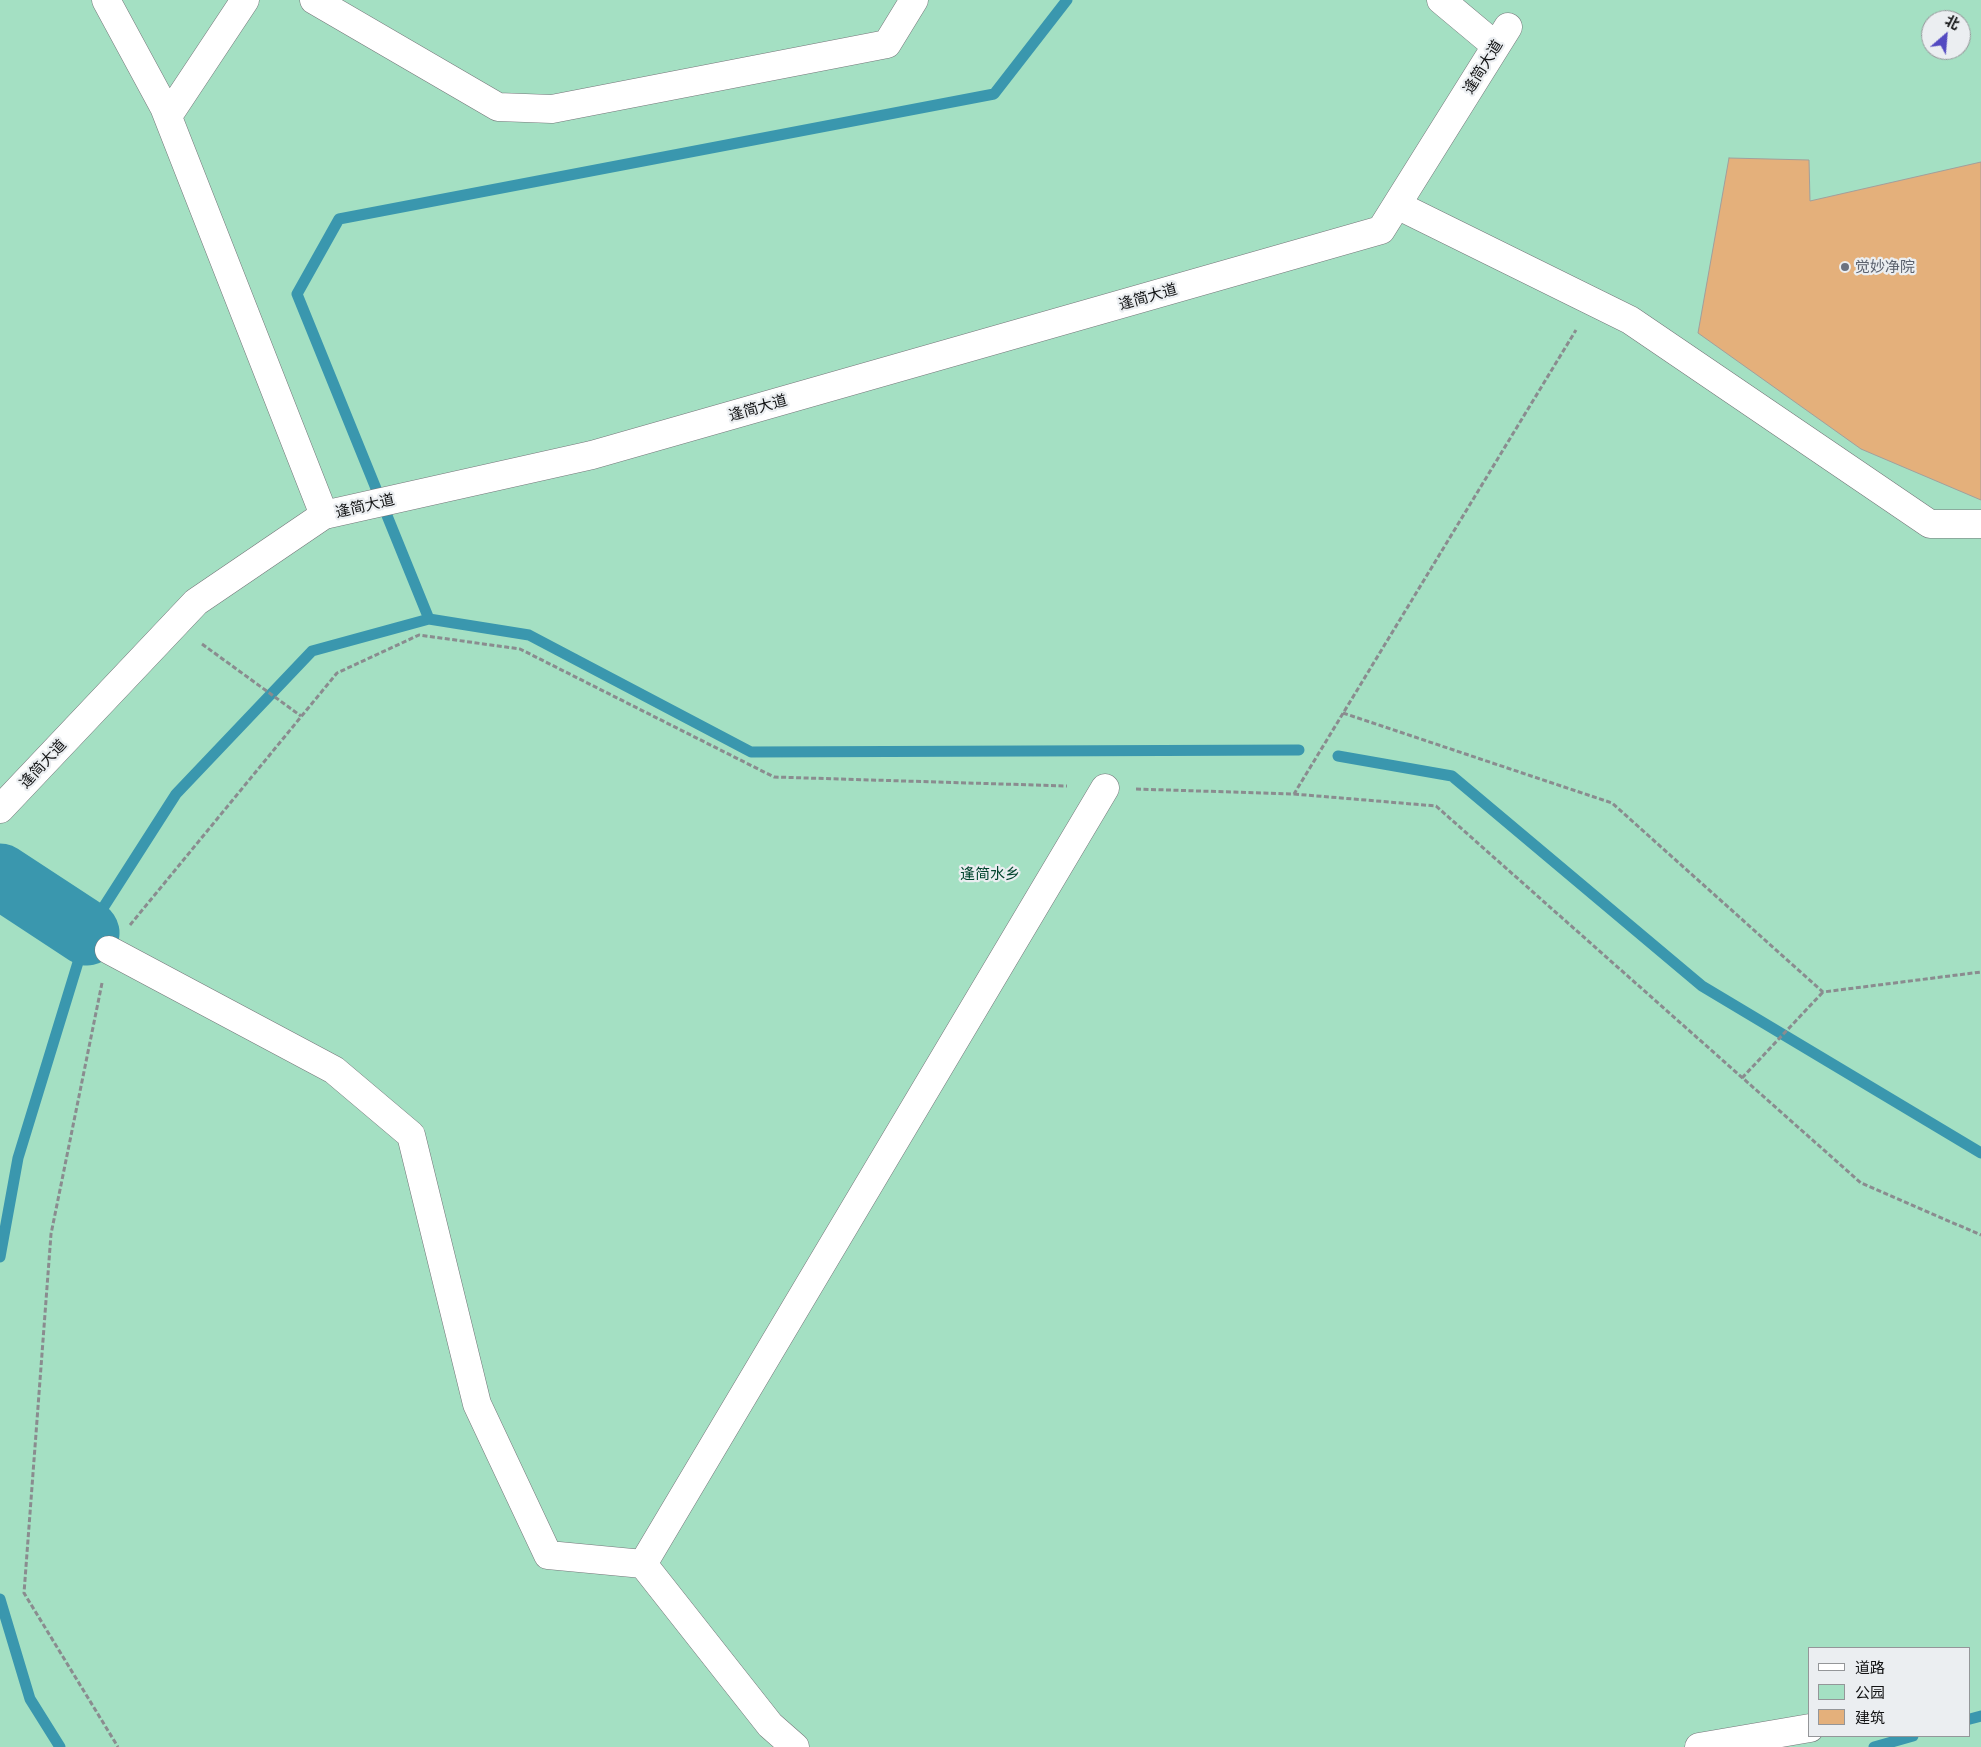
<!DOCTYPE html>
<html>
<head>
<meta charset="utf-8">
<style>
	body { margin:0 }
	#map { position:relative; width:1981px; height:1747px; overflow:hidden; background:#dee0e4; font-family:"Golos Text","Noto Sans SC",sans-serif }
	canvas { display:block }
	.legend { position:absolute; left:1808px; top:1647px; width:162px; height:90px; box-sizing:border-box; background:#ebeef1; border:1px solid #949699; margin:0; padding:6px 9px; list-style:none; font-size:15px; color:#121314 }
	.legend li { display:flex; align-items:center; gap:10px; height:25px }
	.legend b { width:25px; border:1px solid #949699 }
	.north { position:absolute; left:1921px; top:10px; width:50px; height:50px; box-sizing:border-box; background:#ebeef1; border:1px solid #949699; border-radius:50%; rotate:27deg; font-size:14px; font-weight:700; line-height:20px; text-align:center; color:#121314 }
	.north::after { content:''; display:block; margin:auto; width:18px; height:22px; background:#534ac1; clip-path:polygon(50% 0,100% 100%,50% 72%,0 100%) }
</style>
</head>
<body>
<div id="map">
<canvas width="1981" height="1747"></canvas>
<ul class="legend">
<li><b style="height:6px;background:#fff"></b>道路</li>
<li><b style="height:14px;background:#a4e0c3"></b>公园</li>
<li><b style="height:14px;background:#e4b07b"></b>建筑</li>
</ul>
<div class="north">北</div>
</div>
<script>
const g = document.querySelector('canvas').getContext('2d');
g.lineJoin = 'round';
function fill(path, color) {
  g.fillStyle = color;
  g.fill(path, 'evenodd');
}
function shape(rows) {
  const path = new Path2D();
  for (const r of rows) {
    path.moveTo(r[0], r[1]);
    for (let i = 2; i < r.length; i += 2) path.lineTo(r[i], r[i + 1]);
  }
  return path;
}
function stroke(path, color, width, dash) {
  g.strokeStyle = color;
  g.lineWidth = width;
  g.lineCap = dash ? 'butt' : 'round';
  g.setLineDash(dash || []);
  g.stroke(path);
}
function label(font, color, halo, rows, align = 'center') {
  g.font = font + ' "Golos Text","Noto Sans SC",sans-serif';
  g.lineWidth = 4.5;
  g.setLineDash([]);
  g.textBaseline = 'middle';
  g.strokeStyle = halo;
  g.fillStyle = color;
  for (const [text, x, y, turn = 0] of rows) {
    g.save();
    g.translate(x, y);
    g.rotate((+turn || 0) * Math.PI / 180);
    g.textAlign = isNaN(turn) ? turn : align;
    if (halo) g.strokeText(text, 0, 0);
    g.fillText(text, 0, 0);
    g.restore();
  }
}
const green = shape([
	[0,0,1981,0,1981,1747,0,1747],
	[1931,20,1961,20,1961,50,1931,50],
	[1810,1648,1970,1648,1970,1736,1810,1736]
]);
const stream = shape([
	[429,619,297,294,339,219,994,94,1067,0],
	[1338,756,1452,776,1702,986,1981,1153],
	[0,1257,18,1158,87,933,176,794,312,651,429,619,529,635,751,752,1299,750],
	[0,1599,30,1699,60,1747],
	[1970,1719,1981,1716],
	[1874,1747,1913,1736]
]);
const river = shape([
	[0,876,87,933]
]);
const building = shape([
	[1729,158,1809,160,1810,201,1981,162,1981,500,1861,449,1698,333,1729,158]
]);
const path = shape([
	[202,644,301,716],
	[1343,713,1612,803,1823,992,1981,972],
	[1136,789,1294,794,1576,330],
	[1294,794,1436,806,1861,1183,1981,1235],
	[130,925,337,673,419,635,520,649,774,777,1067,786],
	[102,983,51,1234,24,1593,118,1747],
	[1742,1078,1823,992]
]);
const minor = shape([
	[106,0,164,107,324,515],
	[314,0,498,107,552,109,887,44,914,0],
	[1441,0,1496,46],
	[168,116,245,0],
	[1397,205,1630,320,1930,524,1981,524],
	[0,809,196,602,324,515,592,455,1381,230,1508,27],
	[109,950,334,1070,411,1135,477,1404,548,1555,643,1564,770,1725,795,1747],
	[643,1564,1105,788],
	[1699,1747,1810,1728]
]);
const markers = [
	[1845,267,5,"#6b7280"]
];
const streetNames = [
	["逢简大道",1483,67,-58],
	["逢简大道",1148,297,-16],
	["逢简大道",758,408,-16],
	["逢简大道",365,506,-13],
	["逢简大道",43,764,-47]
];
const worshipNames = [
	["觉妙净院",1855,267]
];
const parkNames = [
	["逢简水乡",990,874]
];
fill(green, '#a4e0c3');
stroke(stream, '#3a97ae', 11);
stroke(river, '#3a97ae', 65);
fill(building, '#e4b07b');
stroke(building, '#a29f9c', 1);
stroke(minor, '#75777a', 29);
stroke(path, '#8a8c8f', 3, [5, 2.5]);
stroke(minor, '#fff', 28);
for (const [x, y, r, color] of markers) {
  const dot = new Path2D();
  dot.arc(x, y, r, 0, 2 * Math.PI);
  g.fillStyle = color;
  g.fill(dot);
  stroke(dot, '#ebeef1', 2);
}
label('15px', '#121314', '#ebeef1', streetNames);
label('15px', '#5b616d', '#ebeef1', worshipNames, 'left');
label('15px', '#00432d', '#ebeef1', parkNames);
</script>
</body>
</html>
